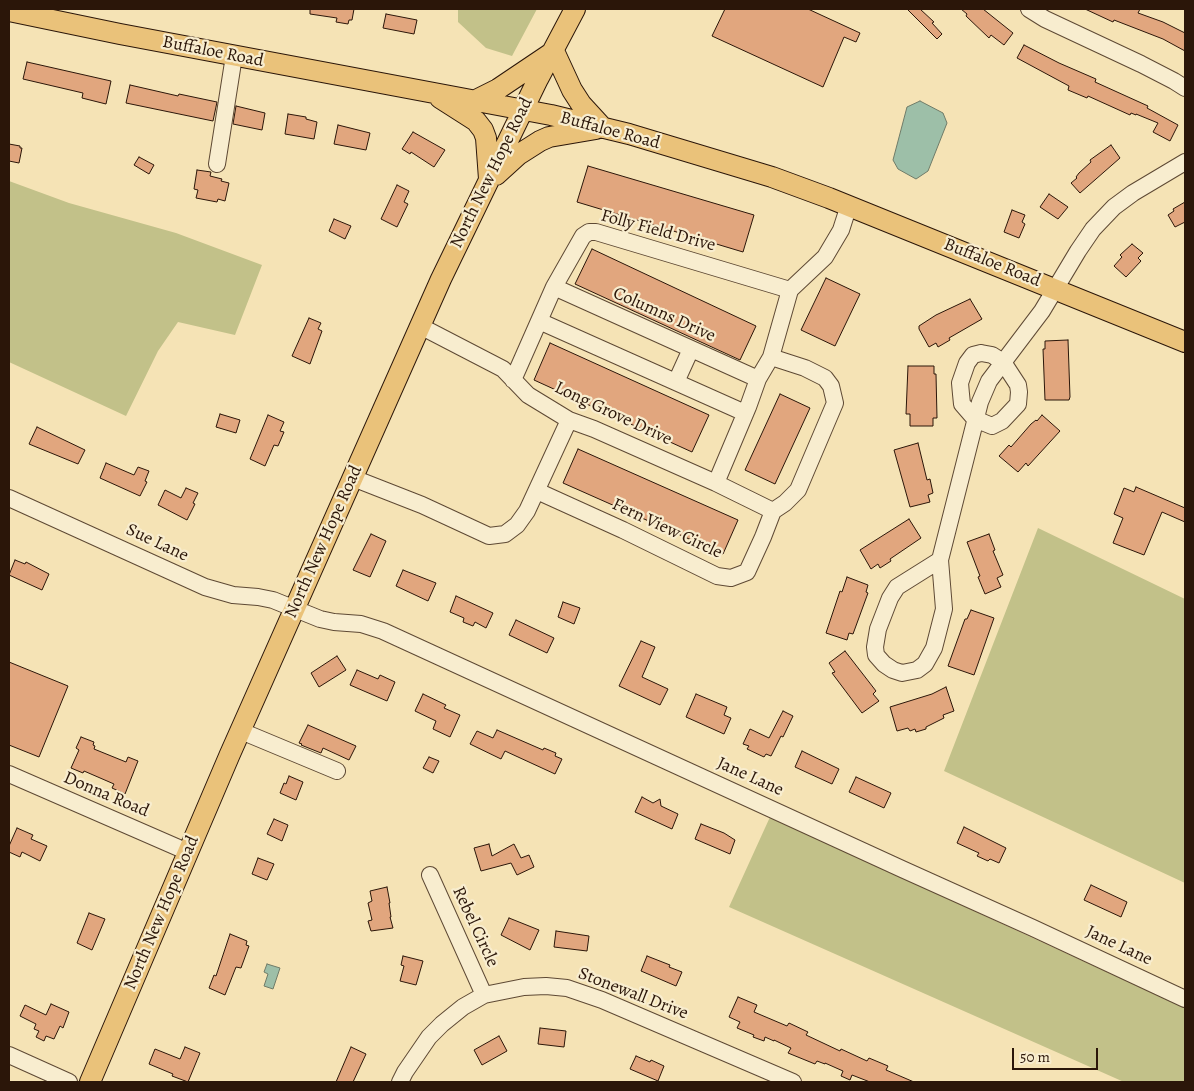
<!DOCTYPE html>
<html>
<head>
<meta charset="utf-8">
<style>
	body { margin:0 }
	#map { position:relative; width:1194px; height:1091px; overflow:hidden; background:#f5e3b5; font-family:Alegreya,serif }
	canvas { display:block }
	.frame { position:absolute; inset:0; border:10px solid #2b1609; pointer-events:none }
	.scale { position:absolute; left:1012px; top:1048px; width:86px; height:22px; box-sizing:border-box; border:2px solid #2b1609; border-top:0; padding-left:6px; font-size:15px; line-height:18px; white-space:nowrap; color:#2b1609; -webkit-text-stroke:4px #f8edcf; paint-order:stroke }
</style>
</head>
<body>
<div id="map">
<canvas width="1194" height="1091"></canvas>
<div class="frame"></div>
<div class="scale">50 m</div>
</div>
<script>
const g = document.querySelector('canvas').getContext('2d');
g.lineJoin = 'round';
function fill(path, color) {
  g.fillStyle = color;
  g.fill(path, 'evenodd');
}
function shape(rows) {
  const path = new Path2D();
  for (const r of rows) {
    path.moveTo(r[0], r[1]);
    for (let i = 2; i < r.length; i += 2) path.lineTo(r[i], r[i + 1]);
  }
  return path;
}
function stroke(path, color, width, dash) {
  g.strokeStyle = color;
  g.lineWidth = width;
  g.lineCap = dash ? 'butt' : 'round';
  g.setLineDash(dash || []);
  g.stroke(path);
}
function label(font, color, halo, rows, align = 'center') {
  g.font = font + ' Alegreya,serif';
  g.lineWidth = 4.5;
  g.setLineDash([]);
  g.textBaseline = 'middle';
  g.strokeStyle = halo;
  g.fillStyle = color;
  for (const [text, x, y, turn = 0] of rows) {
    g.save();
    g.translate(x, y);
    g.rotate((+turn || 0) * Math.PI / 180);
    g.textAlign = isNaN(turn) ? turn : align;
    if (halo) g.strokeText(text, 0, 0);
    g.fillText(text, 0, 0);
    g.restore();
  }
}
const green = shape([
	[458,9,537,9,512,56,486,48,458,22],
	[9,181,69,203,176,233,262,265,235,335,178,322,158,351,126,416,9,362],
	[1038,528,1185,599,1185,883,944,771],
	[770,817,1185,1008,1185,1082,1124,1082,729,907]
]);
const water = shape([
	[920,101,943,113,947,123,928,171,916,179,898,169,893,160,907,107,920,101],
	[267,964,280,968,273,989,264,986,268,974,264,972,267,964]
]);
const building = shape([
	[310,9,354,9,352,20,349,20,348,24,336,22,337,18,310,14,310,9],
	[725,9,808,9,860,33,856,42,844,37,823,87,712,36,725,9],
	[907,9,920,9,934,22,932,23,942,34,937,39,907,9],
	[961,9,983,9,1013,33,1004,45,991,35,989,38,966,16,967,14,961,9],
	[1085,9,1140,9,1138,13,1163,22,1185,33,1185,51,1163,39,1114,20,1113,22,1085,9],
	[386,14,417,20,414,34,383,28,386,14],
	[1024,45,1059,63,1096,79,1095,82,1148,106,1147,108,1178,125,1170,141,1153,132,1158,123,1136,114,1136,115,1131,113,1130,115,1088,96,1087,98,1068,90,1069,86,1017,58,1024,45],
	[27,62,111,81,106,104,82,98,83,93,23,79,27,62],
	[130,85,178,96,179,94,217,102,213,121,126,103,130,85],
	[236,106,265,113,262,130,233,124,236,106],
	[288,114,306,117,306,119,317,122,314,139,285,134,288,114],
	[338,125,370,133,366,150,334,144,338,125],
	[413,132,445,150,434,167,411,152,410,154,402,149,413,132],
	[9,144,20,146,20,148,22,148,19,163,9,161,9,144],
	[1111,145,1120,158,1080,193,1071,183,1077,178,1076,177,1079,173,1091,162,1090,160,1111,145],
	[139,157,154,165,149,174,134,165,139,157],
	[588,166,754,215,743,252,577,202,588,166],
	[197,170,211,172,210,176,222,179,221,181,229,183,225,201,218,199,217,202,196,198,198,190,194,189,197,170],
	[397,185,409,191,404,202,408,204,397,227,381,219,397,185],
	[1049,194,1068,207,1058,219,1040,207,1049,194],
	[1185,202,1185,222,1175,227,1168,215,1174,211,1173,209,1185,202],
	[1012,210,1025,215,1022,222,1025,224,1019,238,1004,232,1012,210],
	[334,219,351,226,345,239,329,231,334,219],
	[1132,244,1143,253,1138,258,1141,261,1126,277,1114,266,1122,257,1120,255,1132,244],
	[592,249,756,326,740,360,575,284,592,249],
	[826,278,860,294,835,346,801,330,826,278],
	[970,299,982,319,949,338,950,340,938,347,936,343,929,347,919,329,919,326,936,315,970,299],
	[309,318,321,323,318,329,322,331,310,364,292,356,309,318],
	[1068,340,1070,397,1069,400,1045,400,1043,349,1045,349,1045,341,1068,340],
	[550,343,709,415,692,452,534,380,550,343],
	[908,366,934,366,934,374,936,374,937,418,933,418,933,426,910,426,910,414,906,414,908,366],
	[780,394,810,408,775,484,745,470,780,394],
	[220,414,240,420,236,433,216,427,220,414],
	[268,415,284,422,280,431,284,432,278,446,274,445,265,466,250,459,268,415],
	[1042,415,1060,431,1028,466,1026,463,1018,472,999,456,1009,445,1011,447,1031,424,1036,420,1037,421,1042,415],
	[37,427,85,450,78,464,29,444,37,427],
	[918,443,927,480,930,479,933,493,928,495,930,502,910,507,894,450,918,443],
	[578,449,738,520,723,554,563,483,578,449],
	[106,463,134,475,138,467,149,471,145,481,147,482,140,496,100,478,106,463],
	[1136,487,1185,508,1185,522,1162,512,1144,555,1113,543,1123,518,1114,514,1124,488,1134,492,1136,487],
	[186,488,198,493,193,503,195,504,187,520,158,505,165,490,181,498,186,488],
	[909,519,921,538,890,559,891,561,880,568,878,564,871,569,860,550,909,519],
	[371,534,386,541,370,577,353,570,371,534],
	[989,534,995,550,993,551,1003,575,997,578,1001,587,985,594,978,577,980,576,967,542,989,534],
	[15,560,25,564,26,562,49,574,42,590,9,575,15,560],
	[403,570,436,583,428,601,396,586,403,570],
	[847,577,868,585,866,592,868,593,853,634,849,633,847,640,826,633,840,591,842,592,847,577],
	[456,596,493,613,486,628,475,622,473,626,463,622,464,618,450,612,456,596],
	[563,602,580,608,574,624,558,617,563,602],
	[971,610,994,618,974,675,948,666,965,619,967,619,971,610],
	[516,620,554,638,547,653,509,635,516,620],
	[641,641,655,647,642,677,668,689,660,705,619,686,641,641],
	[845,651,876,691,873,694,879,701,862,713,832,673,835,672,829,663,845,651],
	[337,656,346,670,319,687,311,673,337,656],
	[9,662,68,686,39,757,9,745,9,662],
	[357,670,378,679,380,675,395,682,387,701,350,685,357,670],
	[946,687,954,711,943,715,944,718,926,727,926,729,916,732,915,729,910,731,908,728,897,731,890,707,932,694,946,687],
	[423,694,446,705,444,708,460,715,450,737,433,729,436,721,415,711,423,694],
	[696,694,727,707,724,715,731,718,724,734,686,717,696,694],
	[783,711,793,716,783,737,781,736,771,756,766,754,764,757,747,749,749,746,743,744,750,729,769,738,783,711],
	[308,725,356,746,349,760,323,748,321,753,301,745,302,744,299,743,308,725],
	[497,730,543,750,544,748,556,753,555,756,562,759,555,774,505,751,501,759,470,744,477,731,493,738,497,730],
	[81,737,94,742,93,745,95,746,94,749,126,762,128,757,138,761,125,794,112,788,114,784,84,771,83,773,71,768,79,750,76,748,81,737],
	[802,751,839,769,832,784,795,767,802,751],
	[429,757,439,761,433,773,423,768,429,757],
	[289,776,303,782,296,800,280,793,284,783,286,784,289,776],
	[856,777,891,793,884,808,849,792,856,777],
	[642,797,653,803,660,799,661,806,678,814,672,829,635,812,642,797],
	[274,819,288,825,282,841,267,834,274,819],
	[701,824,724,833,735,840,730,854,695,839,701,824],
	[964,827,1006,848,999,863,990,859,988,861,977,856,979,853,957,843,964,827],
	[17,828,33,835,31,839,47,846,40,861,22,852,20,857,9,852,9,846,17,828],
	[489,844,492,856,514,844,521,858,529,855,534,867,517,875,511,863,481,871,474,848,489,844],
	[258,858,274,864,267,880,252,874,258,858],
	[1091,885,1127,902,1121,917,1084,900,1091,885],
	[387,887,390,903,389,903,391,917,390,917,393,928,371,931,368,921,372,920,368,903,372,901,370,891,387,887],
	[89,913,105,919,92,950,77,943,89,913],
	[509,918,539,930,530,950,501,935,509,918],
	[556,931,589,936,587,951,554,947,556,931],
	[230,934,247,941,246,945,249,946,241,968,236,967,225,995,209,988,214,975,216,976,230,934],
	[403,956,423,961,416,985,400,981,404,966,401,965,403,956],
	[647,956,670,965,669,967,682,972,676,986,641,971,647,956],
	[738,997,757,1005,754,1012,787,1026,789,1023,808,1032,806,1035,840,1051,841,1049,867,1061,869,1058,888,1066,886,1070,914,1082,870,1082,852,1075,850,1080,841,1076,843,1071,825,1063,825,1064,817,1061,815,1064,788,1053,791,1048,774,1040,774,1041,765,1037,764,1041,753,1037,754,1035,737,1028,740,1022,729,1017,738,997],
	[51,1004,69,1012,63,1028,60,1026,54,1039,46,1036,44,1041,36,1037,39,1031,34,1029,36,1024,20,1016,25,1005,46,1015,51,1004],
	[540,1028,566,1031,564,1047,538,1044,540,1028],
	[499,1036,507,1051,482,1065,474,1050,499,1036],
	[185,1047,200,1053,188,1082,172,1076,173,1074,149,1064,155,1049,180,1059,185,1047],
	[351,1047,366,1054,353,1082,336,1082,351,1047],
	[636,1056,650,1062,651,1060,664,1066,658,1081,630,1069,636,1056]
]);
const minor = shape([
	[1029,9,1045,19,1141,64,1174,81,1185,88],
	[217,164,234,56],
	[554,287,758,379],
	[539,321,745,413],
	[420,326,503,369,528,395,569,420,594,429,716,483,773,511],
	[981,353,992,355,1003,362,1018,385,1019,392,1018,404,1002,421,992,426,975,419,962,404,961,394,960,383,967,363,973,355,981,353],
	[513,380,554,287,583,236,589,232,596,232,790,290],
	[676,382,691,349],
	[353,478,422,505,489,536,505,534,517,525,527,511,569,420],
	[716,483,748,407,758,379,771,357,790,290,825,257,841,230,849,205],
	[537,491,623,530,717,576,731,578,747,572,763,537,773,511,785,503,798,490,835,403,831,386,825,378,805,368,771,357],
	[9,498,205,587,233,595,258,597,273,600,320,619,334,622,361,624,383,631,902,869,1033,928,1185,999],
	[940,560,897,587,890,598,878,629,875,647,876,655,884,664,893,670,902,673,917,670,925,664,934,648,944,609,940,560,980,402,989,381,1042,311,1078,251,1093,229,1114,207,1133,193,1185,162],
	[241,731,337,771],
	[9,774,188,852],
	[430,875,484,995],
	[9,1055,69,1082],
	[400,1082,405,1072,429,1037,442,1024,463,1007,484,995,524,987,546,986,567,988,602,1000,793,1082]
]);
const major = shape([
	[9,11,120,34,551,115,629,134,772,177,829,198,1185,342],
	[554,51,572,90,581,104,603,128],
	[440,98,476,121,483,130,486,138,489,179],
	[474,101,498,89,550,54],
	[496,175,518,155,540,141,549,137,596,129],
	[90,1082,230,754,441,279,538,79,575,9]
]);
const streetNames = [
	["Buffaloe Road",213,52,11],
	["Buffaloe Road",610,131,15],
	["North New Hope Road",492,173,-64],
	["Folly Field Drive",658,231,15],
	["Buffaloe Road",992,263,22],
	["Columns Drive",664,315,24],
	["Long Grove Drive",613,414,25],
	["Fern View Circle",667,529,25],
	["North New Hope Road",324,542,-66],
	["Sue Lane",157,543,25],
	["Jane Lane",750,777,24],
	["Donna Road",106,795,23],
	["North New Hope Road",162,913,-67],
	["Rebel Circle",475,927,65],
	["Jane Lane",1119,946,25],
	["Stonewall Drive",633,994,21]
];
fill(green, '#c2c189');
fill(water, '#9dbfa8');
stroke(water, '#6f7b68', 1);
fill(building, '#e1a67e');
stroke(building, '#2b1609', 1);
stroke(minor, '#5e4934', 18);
stroke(major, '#2b1609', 22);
stroke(minor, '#f8edcf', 16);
stroke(major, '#eac27a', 20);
label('18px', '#2b1609', '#f8edcf', streetNames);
</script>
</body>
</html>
